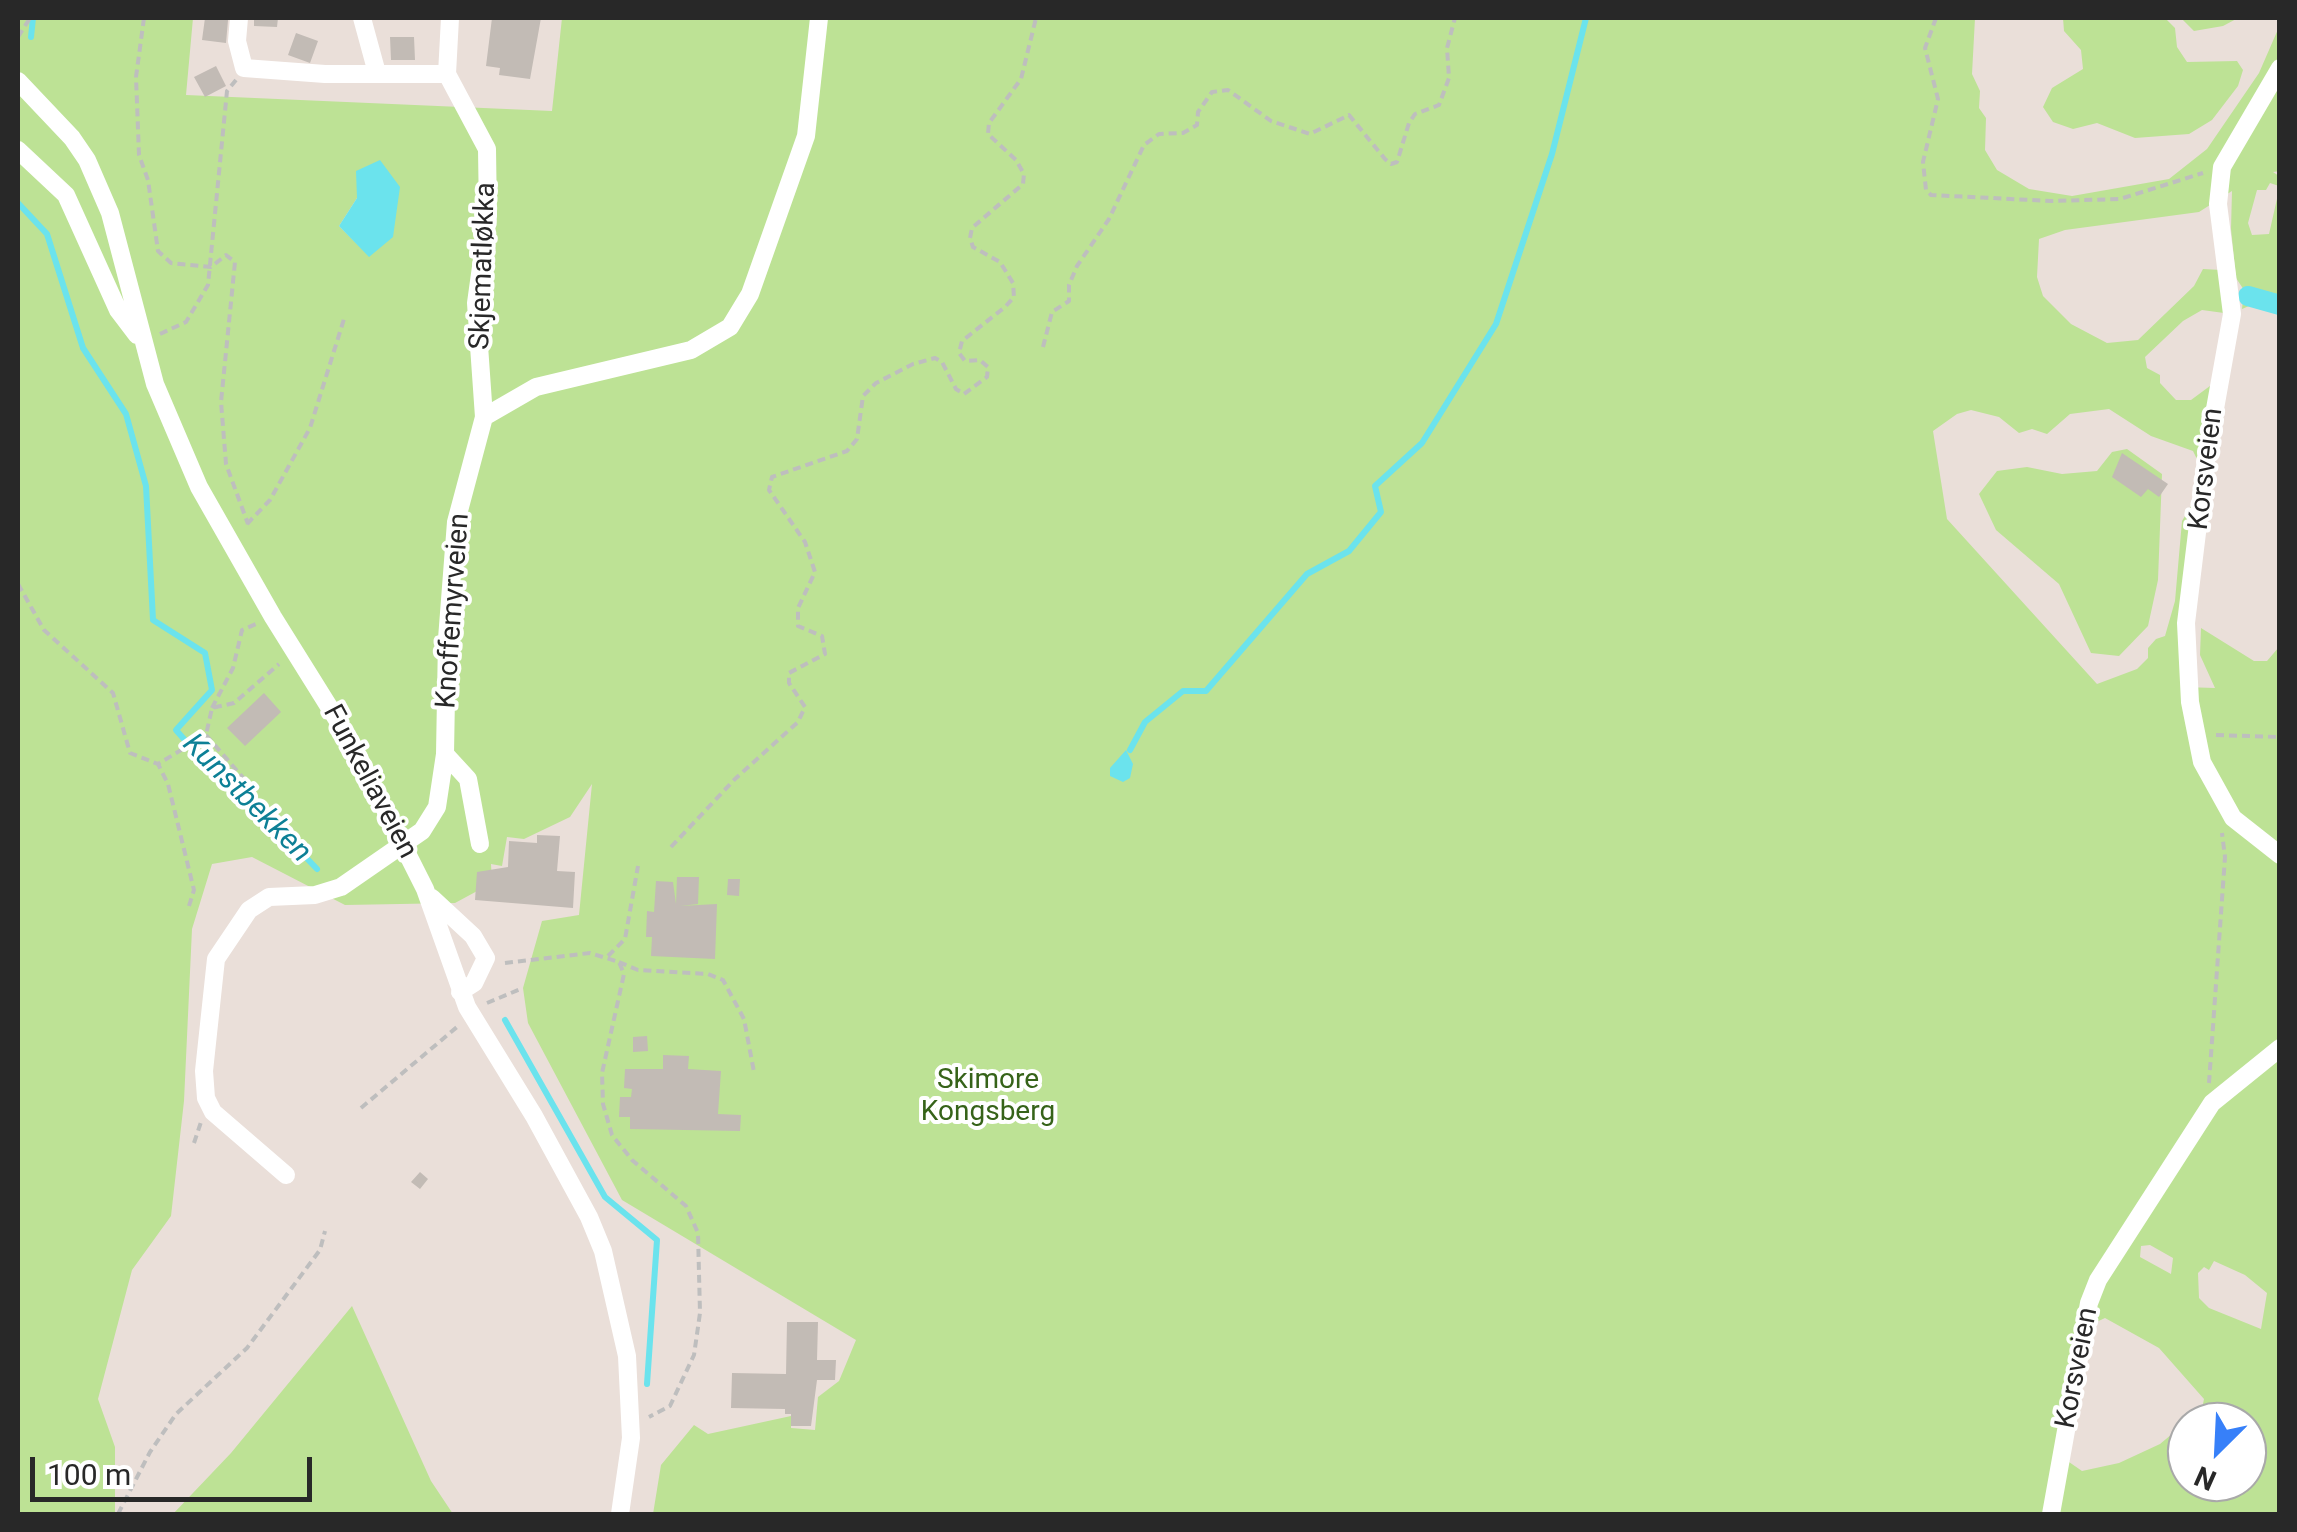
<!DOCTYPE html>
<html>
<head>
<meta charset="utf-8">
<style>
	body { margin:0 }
	#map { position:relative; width:2297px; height:1532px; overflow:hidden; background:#eadfd9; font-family:Roboto,sans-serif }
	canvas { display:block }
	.frame { position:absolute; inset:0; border:20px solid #282828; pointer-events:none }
	.north { position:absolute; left:2167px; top:1402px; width:100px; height:100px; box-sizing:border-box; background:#fff; border:2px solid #a9a9a9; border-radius:50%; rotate:204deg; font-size:28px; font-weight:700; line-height:40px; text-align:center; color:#282828 }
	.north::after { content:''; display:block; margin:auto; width:35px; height:45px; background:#3780f9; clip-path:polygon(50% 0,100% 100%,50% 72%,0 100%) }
	.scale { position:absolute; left:30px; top:1457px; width:282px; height:45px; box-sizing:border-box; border:5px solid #282828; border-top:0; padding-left:12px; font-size:30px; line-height:35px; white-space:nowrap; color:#282828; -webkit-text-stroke:8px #fff; paint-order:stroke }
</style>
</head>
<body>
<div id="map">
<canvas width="2297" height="1532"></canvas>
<div class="frame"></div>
<div class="north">N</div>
<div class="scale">100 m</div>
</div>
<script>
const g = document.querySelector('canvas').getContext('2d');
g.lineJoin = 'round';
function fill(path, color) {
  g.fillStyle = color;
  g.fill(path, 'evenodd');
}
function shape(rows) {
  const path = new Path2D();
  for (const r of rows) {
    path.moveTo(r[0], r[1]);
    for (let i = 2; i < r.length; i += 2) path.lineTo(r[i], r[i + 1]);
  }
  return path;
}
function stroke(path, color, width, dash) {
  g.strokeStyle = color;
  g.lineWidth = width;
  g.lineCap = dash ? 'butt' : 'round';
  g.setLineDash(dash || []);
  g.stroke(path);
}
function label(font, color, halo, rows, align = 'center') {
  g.font = font + ' Roboto,sans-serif';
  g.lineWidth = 8;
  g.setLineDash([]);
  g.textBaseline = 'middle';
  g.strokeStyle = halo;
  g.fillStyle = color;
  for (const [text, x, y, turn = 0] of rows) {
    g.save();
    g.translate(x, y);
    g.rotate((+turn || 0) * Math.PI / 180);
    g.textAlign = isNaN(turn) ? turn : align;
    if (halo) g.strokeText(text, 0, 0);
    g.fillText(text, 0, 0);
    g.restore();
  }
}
const green = shape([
	[18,18,193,18,186,95,552,111,562,18,1975,18,1972,74,1980,91,1979,108,1986,118,1985,150,1997,170,2029,189,2072,196,2169,179,2207,149,2259,73,2279,27,2280,171,2273,172,2279,176,2279,186,2270,183,2266,190,2257,190,2248,223,2252,235,2269,234,2279,190,2279,310,2256,303,2242,309,2244,290,2236,278,2231,229,2232,191,2199,212,2065,230,2039,239,2037,277,2043,296,2071,324,2107,343,2138,340,2194,286,2203,269,2221,270,2224,313,2202,310,2183,321,2145,357,2147,368,2160,375,2160,383,2176,400,2191,400,2214,383,2198,461,2193,451,2151,436,2109,409,2070,414,2047,434,2032,429,2019,433,1999,417,1971,410,1957,414,1933,431,1947,519,2097,684,2137,669,2148,658,2148,648,2156,639,2165,636,2175,601,2182,521,2191,506,2183,687,2215,688,2200,655,2201,628,2254,661,2267,661,2279,647,2279,1514,653,1514,661,1465,694,1425,708,1434,791,1416,791,1428,815,1430,818,1397,839,1381,856,1340,622,1200,528,1023,523,988,542,921,579,915,592,784,570,817,524,839,507,837,502,866,491,864,492,883,455,903,345,905,252,857,212,864,192,929,184,1101,171,1216,132,1270,98,1399,115,1447,115,1514,18,1514],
	[357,198,369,256,339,226],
	[2150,1245,2173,1258,2171,1274,2140,1257,2141,1246],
	[2214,1261,2245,1275,2267,1293,2261,1329,2209,1308,2199,1298,2198,1273,2204,1267,2209,1270],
	[2105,1318,2159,1348,2204,1399,2202,1409,2160,1444,2119,1463,2082,1471,2069,1462,2090,1325],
	[2187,1422,2247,1422,2247,1482,2187,1482],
	[2063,18,2165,18,2175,28,2177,47,2187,62,2237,61,2243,70,2238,86,2212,120,2189,134,2135,138,2097,123,2073,129,2053,122,2043,107,2052,88,2083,69,2081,50,2064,31],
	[2181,18,2238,18,2223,26,2194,31],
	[2127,449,2162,474,2158,580,2148,626,2119,656,2091,653,2059,584,1996,530,1979,494,1997,471,2027,467,2062,474,2097,471,2112,452],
	[352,1306,431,1481,453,1514,173,1514,231,1453]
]);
const water = shape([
	[380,160,400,187,393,237,369,257,339,226,357,198,356,171],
	[1126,750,1133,764,1130,778,1123,782,1110,776,1110,768]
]);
const stream = shape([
	[31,37,33,18],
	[18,203,47,234,83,348,126,414,146,486,153,620,205,653,212,690,176,730,219,779,269,819,317,869],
	[1130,750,1145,722,1183,691,1206,691,1307,574,1349,551,1381,512,1375,486,1422,443,1496,324,1552,154,1586,18],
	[505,1020,605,1197,657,1240,647,1384]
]);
const canal = shape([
	[2248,296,2280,305]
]);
const building = shape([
	[205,18,228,20,226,43,202,40],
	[254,18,278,18,277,27,254,26],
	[492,18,541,18,530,79,499,75,500,68,486,66],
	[296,33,318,41,310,63,288,55],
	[390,37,414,37,415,60,391,60],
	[216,66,226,86,205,97,194,77],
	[2122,453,2168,484,2159,497,2148,489,2141,497,2112,477],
	[264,693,281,712,245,746,227,728],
	[537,835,560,836,557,871,575,872,573,908,475,900,477,872,508,867,509,841,537,843],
	[677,877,699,877,698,904,680,906,717,904,715,959,651,956,652,937,646,937,647,911,654,912,656,881,673,882,676,904],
	[728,879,740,879,739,896,727,895],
	[647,1036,648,1051,633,1052,633,1037],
	[663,1055,689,1056,688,1069,721,1071,718,1114,741,1115,740,1131,630,1129,630,1117,619,1117,620,1097,631,1097,632,1089,624,1088,625,1069,663,1069],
	[420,1172,428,1179,420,1189,411,1182],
	[787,1322,818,1322,817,1360,836,1360,835,1380,817,1380,811,1426,791,1426,791,1414,785,1414,785,1409,731,1408,732,1373,786,1374]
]);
const path = shape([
	[144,18,136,77,139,155,148,180,158,251,171,263,211,267,226,255,235,262,221,402,226,464,248,524],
	[1936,18,1925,48,1938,99,1923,162,1926,190,1931,195,2051,201,2120,199,2203,173],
	[18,37,30,18],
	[160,334,186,322,208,285,227,91,236,80],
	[1043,347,1052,312,1069,301,1069,285,1077,266,1109,219,1144,145,1159,134,1183,133,1197,125,1198,112,1212,92,1228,90,1271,121,1310,134,1349,115,1385,159,1391,164,1397,162,1409,123,1415,114,1439,105,1449,78,1447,48,1455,18],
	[247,524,270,500,310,428,344,319],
	[18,584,44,630,113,693,130,753,158,764],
	[212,708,233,668,242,630,256,624],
	[206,735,252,788],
	[2216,735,2280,737],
	[671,847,735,779,798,722,805,707,789,683,789,673,825,654,822,636,798,626,798,608,815,572,805,542,769,490,772,477,847,451,857,439,863,396,876,383,913,364,935,358,942,362,956,389,964,394,987,377,988,367,980,360,965,361,959,353,962,341,1005,307,1014,297,1013,283,1000,262,973,247,970,238,972,228,1023,184,1024,174,1016,160,988,134,989,123,1021,79,1036,18],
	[189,906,194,890,168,784,158,764,206,735,212,708,234,703,279,664],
	[608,956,625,939,638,866],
	[619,962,638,970,708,974,723,980,744,1019,754,1072],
	[505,963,590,953,619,962,624,974,602,1073,603,1104,612,1135,632,1160,686,1206,698,1233,700,1313,694,1355,670,1406,649,1417],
	[487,1003,523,988],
	[2209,1083,2225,857,2222,833],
	[361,1108,457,1027],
	[194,1143,201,1122],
	[118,1514,150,1452,176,1414,247,1348,320,1250,325,1231]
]);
const minor = shape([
	[239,18,237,41,244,68,325,74,447,74],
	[362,18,377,73],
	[2280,68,2222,167,2218,204,2232,314,2206,459,2186,623,2190,702,2202,762,2233,818,2280,855],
	[447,74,450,18],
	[18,81,72,138,87,160,110,213,155,384,199,487,273,617,351,742,425,889,467,1007,534,1116,589,1217,603,1251,627,1356,631,1438,620,1514],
	[18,150,66,195,118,310,137,335],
	[484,417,536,387,691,350,730,327,750,294,806,136,819,18],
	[445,754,468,779,480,844],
	[432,898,473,936,486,958,474,983,460,992],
	[286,1175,213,1112,206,1098,204,1071,216,959,249,910,269,897,315,895,341,887,422,831,437,807,445,754,447,639,456,522,484,417,476,303,488,216,487,149,447,74],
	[2051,1514,2089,1303,2098,1280,2212,1103,2280,1048]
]);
const streetNames = [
	["Skjematløkka",484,266,-88],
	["Korsveien",2207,469,-83],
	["Knoffemyrveien",454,611,-86],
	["Funkeliaveien",369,782,62],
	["Korsveien",2078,1368,-79]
];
const parkNames = [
	["Skimore",988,1081],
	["Kongsberg",988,1113]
];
const waterNames = [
	["Kunstbekken",246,799,45]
];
fill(green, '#bde295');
fill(water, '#6be3ed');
stroke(stream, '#6be3ed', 6);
stroke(canal, '#6be3ed', 20);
fill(building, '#c2bbb5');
stroke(path, '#bebebe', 4, [8, 5]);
stroke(minor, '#fff', 18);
label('28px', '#282828', '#fff', streetNames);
label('28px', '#366319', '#fff', parkNames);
label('italic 30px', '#0d8096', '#fff', waterNames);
</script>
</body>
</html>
